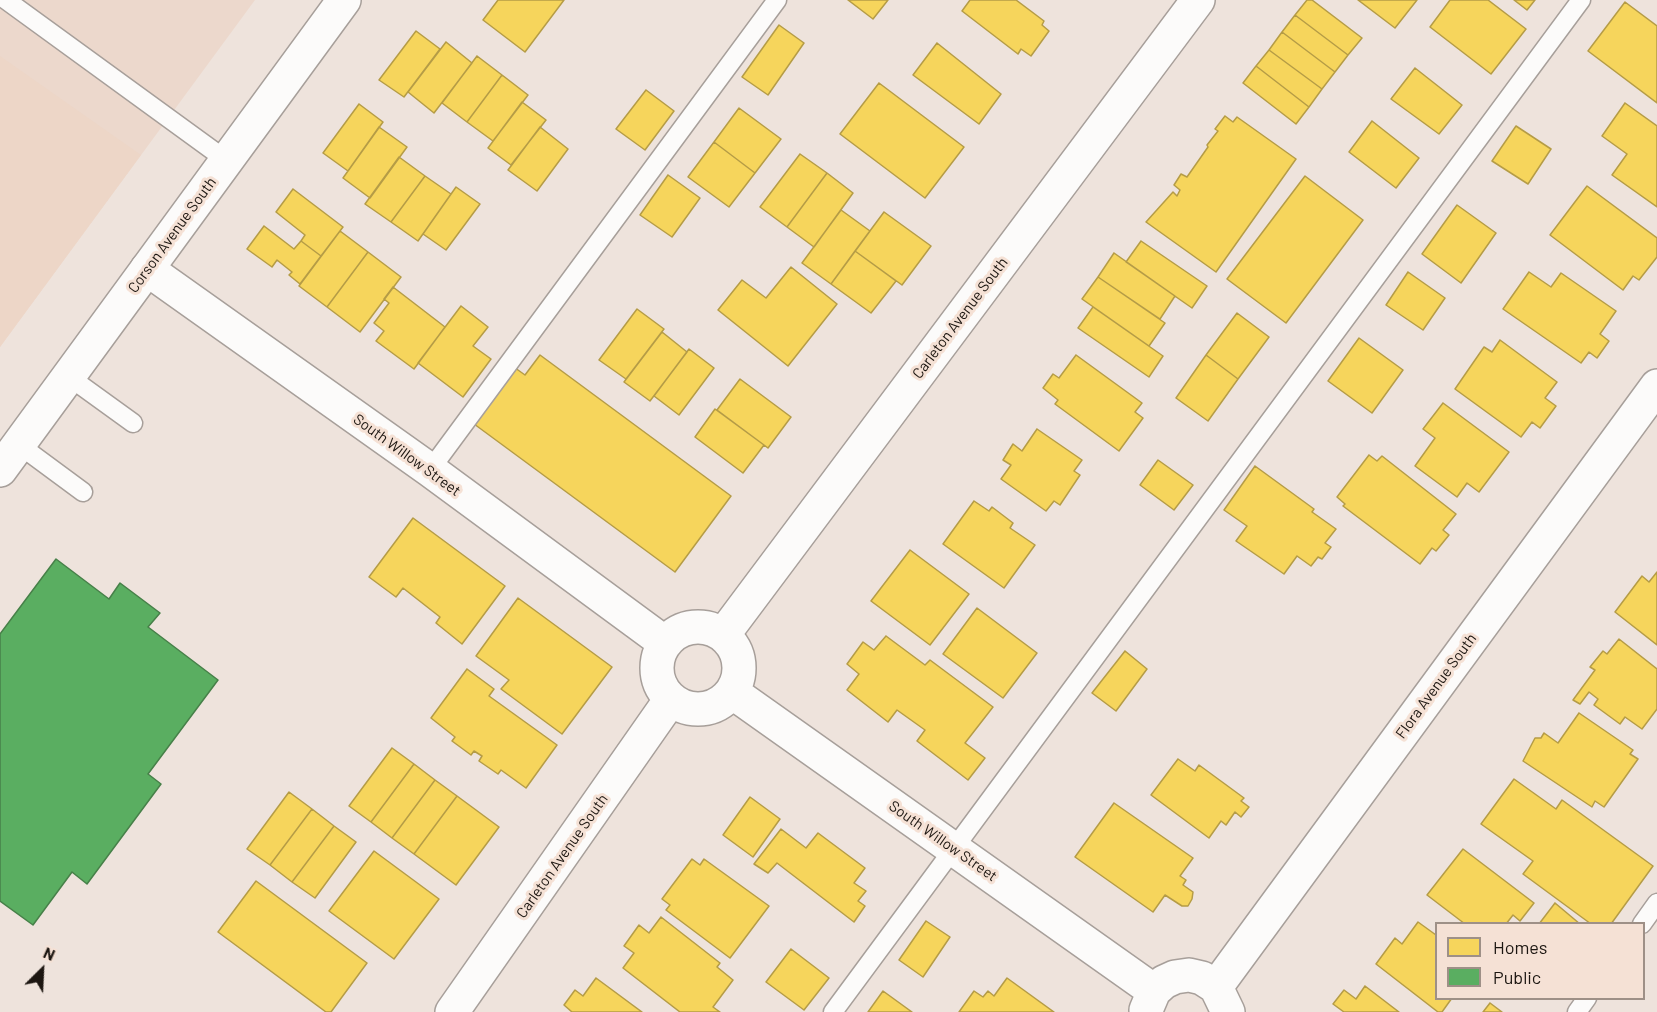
<!DOCTYPE html>
<html>
<head>
<meta charset="utf-8">
<style>
	body { margin:0 }
	#map { position:relative; width:1657px; height:1012px; overflow:hidden; background:#eee3dc; font-family:Barlow,sans-serif }
	canvas { display:block }
	.legend { position:absolute; left:1435px; top:922px; width:210px; height:78px; box-sizing:border-box; background:#f5e1d5; border:2px solid #9e9087; margin:0; padding:8px 10px; list-style:none; font-size:18px; color:#1c1611 }
	.legend li { display:flex; align-items:center; gap:12px; height:30px }
	.legend b { width:30px; border:2px solid #9e9087 }
	.north { position:absolute; left:12px; top:940px; width:60px; height:60px; -webkit-text-stroke:4px #f5e1d5; paint-order:stroke; rotate:24deg; font-size:16px; font-weight:700; line-height:24px; text-align:center; color:#1c1611 }
	.north::after { content:''; display:block; margin:auto; width:21px; height:27px; background:#1c1611; clip-path:polygon(50% 0,100% 100%,50% 72%,0 100%) }
</style>
</head>
<body>
<div id="map">
<canvas width="1657" height="1012"></canvas>
<ul class="legend">
<li><b style="height:16px;background:#f6d55c"></b>Homes</li>
<li><b style="height:16px;background:#5aae61"></b>Public</li>
</ul>
<div class="north">N</div>
</div>
<script>
const g = document.querySelector('canvas').getContext('2d');
g.lineJoin = 'round';
function fill(path, color) {
  g.fillStyle = color;
  g.fill(path, 'evenodd');
}
function shape(rows) {
  const path = new Path2D();
  for (const r of rows) {
    if (r.length === 3) {
      path.moveTo(r[0] + r[2], r[1]);
      path.arc(r[0], r[1], r[2], 0, 2 * Math.PI);
      continue;
    }
    path.moveTo(r[0], r[1]);
    for (let i = 2; i < r.length; i += 2) path.lineTo(r[i], r[i + 1]);
  }
  return path;
}
function stroke(path, color, width, dash) {
  g.strokeStyle = color;
  g.lineWidth = width;
  g.lineCap = dash ? 'butt' : 'round';
  g.setLineDash(dash || []);
  g.stroke(path);
}
function label(font, color, halo, rows, align = 'center') {
  g.font = font + ' Barlow,sans-serif';
  g.lineWidth = 6;
  g.setLineDash([]);
  g.textBaseline = 'middle';
  g.strokeStyle = halo;
  g.fillStyle = color;
  for (const [text, x, y, turn = 0] of rows) {
    g.save();
    g.translate(x, y);
    g.rotate((+turn || 0) * Math.PI / 180);
    g.textAlign = isNaN(turn) ? turn : align;
    if (halo) g.strokeText(text, 0, 0);
    g.fillText(text, 0, 0);
    g.restore();
  }
}
const built = shape([
	[0,0,255,0,0,347]
]);
const green = shape([
	[0,56,141,155,0,347]
]);
const homes = shape([
	[498,0,564,0,525,52,483,20,498,0],
	[848,0,888,0,873,19,848,0],
	[970,0,1016,0,1044,21,1042,25,1049,31,1031,56,1021,49,1018,54,962,11,970,0],
	[1307,0,1312,0,1362,38,1348,55,1295,15,1307,0],
	[1358,0,1417,0,1395,28,1358,0],
	[1450,0,1488,0,1526,29,1491,74,1430,27,1450,0],
	[1514,0,1535,0,1527,10,1514,0],
	[1625,2,1657,26,1657,103,1588,51,1625,2],
	[1295,15,1348,55,1335,72,1282,32,1295,15],
	[779,25,804,43,768,95,742,77,779,25],
	[416,31,440,49,404,97,379,80,416,31],
	[1282,32,1335,72,1322,89,1269,50,1282,32],
	[446,42,472,63,434,113,408,92,446,42],
	[937,43,1001,94,979,124,913,75,937,43],
	[1269,50,1322,89,1309,107,1256,66,1269,50],
	[477,56,502,75,467,122,442,103,477,56],
	[1256,66,1309,107,1296,124,1243,83,1256,66],
	[1415,68,1462,105,1439,134,1391,99,1415,68],
	[502,75,528,95,493,141,467,122,502,75],
	[879,83,964,147,925,198,840,134,879,83],
	[646,90,674,111,645,150,616,129,646,90],
	[522,102,546,120,511,165,488,148,522,102],
	[1625,103,1657,126,1657,207,1612,175,1627,154,1602,136,1625,103],
	[359,104,383,122,348,171,323,153,359,104],
	[739,108,781,139,755,173,714,142,739,108],
	[1225,116,1233,122,1237,117,1296,159,1216,272,1146,222,1173,192,1177,196,1180,190,1174,185,1181,174,1187,177,1208,147,1207,145,1218,131,1215,129,1225,116],
	[1372,121,1419,158,1396,188,1349,152,1372,121],
	[1516,126,1551,149,1528,184,1492,161,1516,126],
	[379,127,407,147,370,198,343,178,379,127],
	[540,127,568,149,537,191,508,170,540,127],
	[714,142,755,173,729,207,688,177,714,142],
	[800,154,827,173,787,227,760,207,800,154],
	[399,157,425,176,391,222,365,204,399,157],
	[827,173,853,193,814,247,787,227,827,173],
	[668,175,700,198,672,237,640,215,668,175],
	[425,176,451,194,418,241,391,222,425,176],
	[1305,176,1363,220,1286,323,1227,279,1305,176],
	[1587,186,1657,238,1657,257,1639,280,1633,276,1623,290,1550,235,1587,186],
	[456,187,480,204,446,250,423,234,456,187],
	[293,189,343,227,321,256,301,241,305,235,276,212,293,189],
	[1457,205,1496,233,1461,283,1422,254,1457,205],
	[841,210,870,231,831,284,802,263,841,210],
	[884,212,931,246,902,285,855,251,884,212],
	[264,226,294,249,301,241,321,256,300,284,289,275,292,272,277,260,272,267,247,249,264,226],
	[340,231,368,252,327,307,299,286,340,231],
	[1141,241,1207,286,1192,308,1126,262,1141,241],
	[855,251,896,281,871,313,831,284,855,251],
	[368,252,401,277,360,332,327,307,368,252],
	[1114,253,1175,296,1160,319,1098,277,1114,253],
	[791,267,837,304,788,366,718,310,742,280,766,298,791,267],
	[1408,272,1445,298,1423,330,1386,305,1408,272],
	[1529,272,1551,287,1561,273,1616,311,1600,334,1609,341,1597,358,1589,352,1581,363,1503,309,1529,272],
	[1098,277,1165,323,1149,346,1082,299,1098,277],
	[393,287,445,327,414,369,376,341,384,331,374,323,389,303,384,299,393,287],
	[461,306,488,327,473,346,491,359,463,397,418,363,461,306],
	[1093,307,1163,356,1149,377,1078,328,1093,307],
	[637,309,664,329,626,379,599,360,637,309],
	[1237,313,1269,337,1238,379,1206,355,1237,313],
	[662,332,687,352,650,401,624,382,662,332],
	[1359,338,1403,370,1372,413,1328,381,1359,338],
	[1500,340,1557,382,1545,398,1556,406,1540,428,1532,422,1521,437,1455,389,1484,347,1492,352,1500,340],
	[689,349,714,368,679,415,654,396,689,349],
	[540,355,731,496,675,572,470,421,511,365,525,375,540,355],
	[1076,355,1142,403,1135,412,1143,418,1119,451,1055,404,1058,400,1043,388,1053,374,1059,378,1076,355],
	[1206,355,1238,379,1208,421,1176,398,1206,355],
	[740,379,791,417,768,448,717,410,740,379],
	[1443,403,1509,452,1479,492,1467,483,1457,497,1415,466,1435,438,1423,429,1443,403],
	[715,409,764,445,743,473,695,437,715,409],
	[1037,429,1082,460,1074,471,1080,475,1060,505,1054,501,1046,511,1001,479,1011,465,1003,460,1013,444,1022,451,1037,429],
	[1369,455,1377,461,1382,456,1456,514,1443,530,1449,535,1436,551,1432,548,1420,564,1343,506,1345,504,1337,497,1369,455],
	[1158,460,1193,485,1174,510,1140,485,1158,460],
	[1255,466,1314,509,1312,512,1336,529,1325,543,1331,547,1322,559,1318,557,1311,566,1297,556,1284,574,1236,541,1247,526,1224,510,1255,466],
	[974,501,989,511,992,507,1013,523,1010,528,1035,545,1004,588,943,544,974,501],
	[413,518,505,586,462,644,436,623,440,617,403,588,396,597,369,577,413,518],
	[910,550,969,594,930,645,871,601,910,550],
	[1657,572,1657,645,1615,612,1642,576,1649,582,1657,572],
	[518,598,612,667,562,734,501,689,509,680,476,656,518,598],
	[977,608,1037,653,1003,698,943,654,977,608],
	[886,636,925,665,930,660,993,707,965,743,985,758,968,780,917,741,925,730,897,710,888,722,847,690,859,674,847,664,863,642,874,650,886,636],
	[1619,639,1657,669,1657,709,1642,729,1625,717,1620,724,1594,705,1598,699,1589,692,1580,704,1573,700,1595,670,1590,667,1603,651,1607,654,1619,639],
	[1125,651,1147,669,1116,711,1092,693,1125,651],
	[467,669,494,689,489,696,557,745,526,788,501,770,498,774,479,761,482,756,474,751,471,755,452,741,455,737,431,718,467,669],
	[1579,713,1633,750,1630,754,1638,759,1604,807,1595,801,1592,807,1523,761,1535,738,1541,738,1544,733,1558,743,1579,713],
	[392,748,414,764,371,822,349,806,392,748],
	[1178,759,1195,771,1199,765,1244,798,1241,801,1249,807,1241,817,1235,812,1226,825,1221,821,1209,838,1151,795,1178,759],
	[414,764,435,780,392,838,371,822,414,764],
	[1514,779,1556,809,1562,800,1653,866,1611,924,1591,924,1523,874,1533,861,1481,824,1514,779],
	[435,780,457,796,414,854,392,838,435,780],
	[289,792,312,809,270,865,247,849,289,792],
	[457,796,499,827,456,885,414,854,457,796],
	[750,797,780,819,753,857,723,835,750,797],
	[1114,803,1193,858,1180,876,1186,880,1183,885,1193,892,1192,899,1188,906,1182,906,1165,895,1153,912,1075,857,1114,803],
	[312,809,334,826,292,882,270,865,312,809],
	[334,826,356,842,315,898,292,882,334,826],
	[781,829,806,848,818,833,865,868,854,883,866,891,858,901,865,906,854,922,777,863,768,873,754,864,781,829],
	[1463,849,1534,903,1520,921,1513,915,1506,924,1465,924,1427,895,1463,849],
	[374,851,439,899,394,959,329,911,374,851],
	[692,859,700,865,704,859,769,906,730,958,666,910,670,905,662,899,692,859],
	[256,881,367,963,331,1012,326,1012,218,932,256,881],
	[1555,903,1580,924,1539,924,1555,903],
	[661,917,720,963,717,967,733,980,713,1007,720,1012,680,1012,623,968,634,953,624,946,639,925,649,933,661,917],
	[926,921,950,937,923,977,899,960,926,921],
	[1418,922,1436,935,1436,998,1452,998,1442,1012,1438,1012,1376,964,1395,938,1402,944,1418,922],
	[791,949,829,978,804,1010,766,982,791,949],
	[596,978,642,1012,572,1012,564,1005,575,990,583,996,596,978],
	[1007,978,1054,1012,959,1012,974,991,983,997,988,991,994,996,1007,978],
	[1365,986,1399,1012,1344,1012,1333,1004,1344,990,1356,999,1365,986],
	[883,991,912,1012,868,1012,883,991],
	[1490,1003,1502,1012,1483,1012,1490,1003]
]);
const public = shape([
	[56,559,109,599,120,583,160,613,148,627,218,680,148,774,161,784,87,884,72,872,33,925,0,901,0,634,56,559]
]);
const service = shape([
	[6,0,226,160],
	[68,376,133,423],
	[18,444,83,492],
	[430,470,777,0],
	[1642,924,1657,903],
	[833,1012,1581,0],
	[1577,1012,1587,998]
]);
const minor = shape([
	[147,269,430,470,665,643],
	[698,668,41],
	[723,635,1198,0],
	[732,692,1154,991],
	[1216,987,1657,386],
	[1146,1010,1154,991,1164,982,1175,977,1189,975,1202,978,1216,987,1228,1012],
	[452,1012,671,699]
]);
const tertiary = shape([
	[0,470,344,0]
]);
const streetNames = [
	["Corson Avenue South",172,235,-54],
	["Carleton Avenue South",960,318,-53],
	["South Willow Street",407,455,36],
	["Flora Avenue South",1436,686,-54],
	["South Willow Street",943,841,35],
	["Carleton Avenue South",562,856,-55]
];
fill(built, '#ecd8cc');
fill(green, '#edd6c7');
fill(homes, '#f6d55c');
stroke(homes, '#b59c46', 1.5);
fill(public, '#5aae61');
stroke(public, '#478049', 1.5);
stroke(service, '#a79f9a', 21);
stroke(minor, '#a79f9a', 36);
stroke(tertiary, '#a79f9a', 36);
stroke(service, '#fcfbfa', 18);
stroke(minor, '#fcfbfa', 33);
stroke(tertiary, '#fcfbfa', 33);
label('15px', '#1c1611', '#f5e1d5', streetNames);
</script>
</body>
</html>
